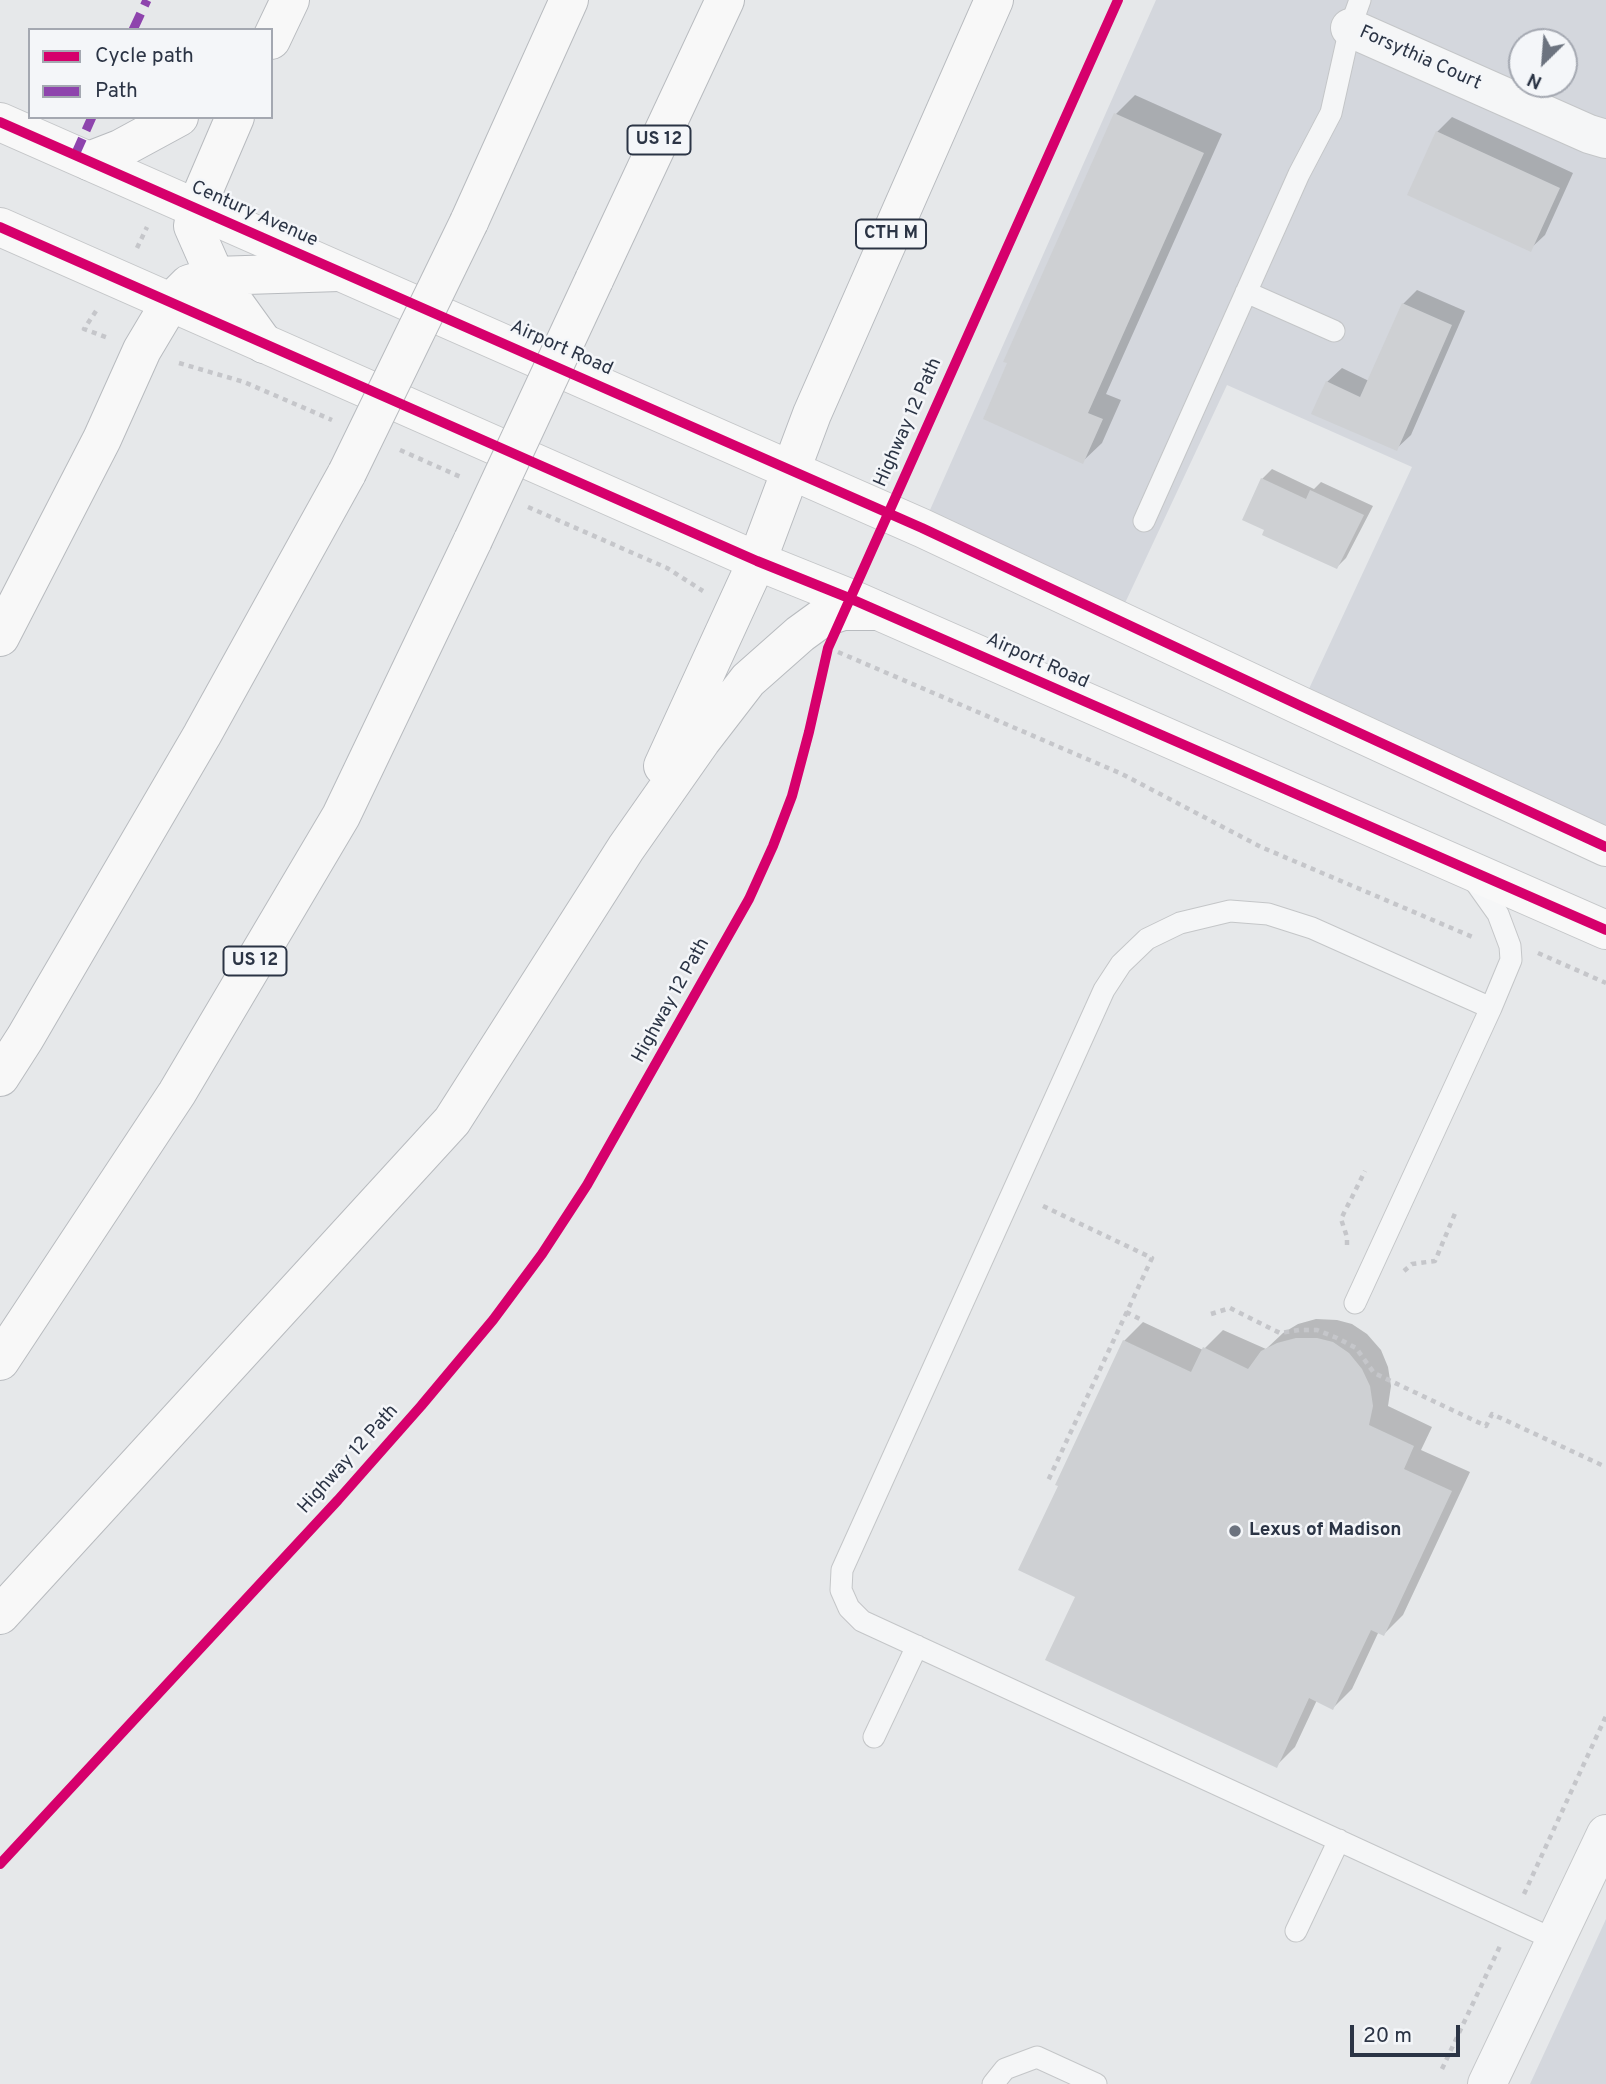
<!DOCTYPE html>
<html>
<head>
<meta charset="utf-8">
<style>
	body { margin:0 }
	#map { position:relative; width:1606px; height:2084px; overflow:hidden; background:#e6e8ea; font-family:Overpass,sans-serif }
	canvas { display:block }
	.legend { position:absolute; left:28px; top:28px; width:245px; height:91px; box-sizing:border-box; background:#f4f6f9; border:2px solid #a4a8b1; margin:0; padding:9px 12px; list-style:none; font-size:21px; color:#2b3445 }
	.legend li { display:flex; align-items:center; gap:14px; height:35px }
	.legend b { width:35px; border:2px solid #a4a8b1 }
	.north { position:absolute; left:1508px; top:28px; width:70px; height:70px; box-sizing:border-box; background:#f4f6f9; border:2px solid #a4a8b1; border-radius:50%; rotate:205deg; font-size:19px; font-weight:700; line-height:28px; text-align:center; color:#2b3445 }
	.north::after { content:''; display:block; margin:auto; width:24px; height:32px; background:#6c737f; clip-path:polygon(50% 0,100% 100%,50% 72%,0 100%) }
	.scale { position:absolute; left:1350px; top:2025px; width:110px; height:32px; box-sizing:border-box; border:4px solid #2b3445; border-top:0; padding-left:9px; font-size:21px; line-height:24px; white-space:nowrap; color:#2b3445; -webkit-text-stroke:5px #f4f6f9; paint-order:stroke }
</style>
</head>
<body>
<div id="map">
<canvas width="1606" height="2084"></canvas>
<ul class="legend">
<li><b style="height:9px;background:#d6006c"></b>Cycle path</li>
<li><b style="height:9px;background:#8e44ad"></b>Path</li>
</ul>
<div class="north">N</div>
<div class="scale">20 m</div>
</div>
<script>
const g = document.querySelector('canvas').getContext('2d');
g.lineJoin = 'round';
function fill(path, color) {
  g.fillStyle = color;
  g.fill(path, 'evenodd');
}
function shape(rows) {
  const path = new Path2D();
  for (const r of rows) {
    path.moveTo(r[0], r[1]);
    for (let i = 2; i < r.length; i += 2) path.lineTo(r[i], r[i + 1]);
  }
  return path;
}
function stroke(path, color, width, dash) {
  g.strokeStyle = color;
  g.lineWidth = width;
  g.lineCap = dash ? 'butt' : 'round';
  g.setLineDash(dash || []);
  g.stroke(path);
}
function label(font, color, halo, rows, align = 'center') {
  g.font = font + ' Overpass,sans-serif';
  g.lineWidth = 5;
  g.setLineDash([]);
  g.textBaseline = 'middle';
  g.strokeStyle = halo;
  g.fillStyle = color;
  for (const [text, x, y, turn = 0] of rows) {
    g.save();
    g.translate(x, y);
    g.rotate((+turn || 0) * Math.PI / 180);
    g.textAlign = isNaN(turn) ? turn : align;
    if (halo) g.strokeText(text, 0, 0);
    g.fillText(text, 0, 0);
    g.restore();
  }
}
const built = shape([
	[1156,0,1606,0,1606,847,1301,706,1412,467,1227,385,1118,618,922,528],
	[1522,42,1564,42,1564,84,1522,84],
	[1606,1919,1606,2084,1530,2084,1585,1965]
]);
const shadow = shape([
	[1135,95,1222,134,1106,394,1121,400,1102,443,1083,461,1010,363,1006,361,1116,114],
	[1452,117,1573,173,1545,235,1530,249,1437,132],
	[1417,290,1465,311,1411,435,1396,449,1327,382,1342,368,1369,381,1403,304],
	[1272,469,1314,489,1321,482,1373,506,1346,558,1337,567,1266,529,1262,479],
	[1316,1319,1337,1320,1352,1324,1367,1334,1381,1350,1388,1367,1391,1386,1388,1406,1432,1427,1421,1450,1470,1472,1403,1615,1384,1634,1379,1631,1352,1689,1333,1708,1317,1700,1295,1747,1276,1766,1077,1596,1124,1341,1143,1322,1203,1350,1223,1330,1266,1349,1283,1333,1298,1324]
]);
const building = shape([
	[1114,113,1204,153,1088,413,1103,419,1083,464,983,419,1007,363,1003,362],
	[1436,131,1560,188,1531,252,1407,195],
	[1402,303,1452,325,1397,451,1311,414,1326,381,1360,397],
	[1261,478,1306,499,1310,490,1364,515,1337,569,1262,535,1264,530,1242,520],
	[1296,1338,1317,1338,1333,1342,1349,1353,1362,1369,1370,1386,1373,1406,1369,1425,1414,1446,1404,1469,1452,1491,1384,1636,1371,1630,1333,1710,1309,1698,1277,1768,1045,1660,1075,1597,1018,1570,1058,1486,1055,1485,1123,1340,1191,1372,1203,1347,1248,1369,1261,1351,1277,1343]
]);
const path = shape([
	[137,248,147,227],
	[96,311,84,329,108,338],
	[179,363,244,382,332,420],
	[400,450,463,478],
	[528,507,667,568,703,591],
	[838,652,1122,774,1261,847,1475,938],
	[1538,953,1606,983],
	[1043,1206,1152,1258,1047,1483],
	[1347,1245,1347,1237,1341,1219,1365,1171],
	[1404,1271,1412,1264,1435,1261,1456,1211],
	[1126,1312,1142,1320],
	[1211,1314,1230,1308,1280,1333,1299,1330,1317,1330,1337,1338,1356,1348,1374,1373,1486,1426,1492,1414,1606,1467],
	[1524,1894,1606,1716],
	[1442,2069,1500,1946]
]);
const lane = shape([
	[1246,292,1334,331],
	[1144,521,1299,174,1331,113,1350,28,1360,0],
	[1491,1008,1312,928,1268,914,1230,911,1180,923,1147,939,1121,964,1104,990,842,1570,841,1590,849,1608,862,1621,1555,1940],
	[1355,1303,1491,1008,1511,960,1510,946,1498,914,1471,876],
	[874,1737,917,1646],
	[1296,1931,1339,1840],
	[993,2084,1005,2069,1037,2057,1096,2084]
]);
const street = shape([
	[1350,28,1589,134,1606,139],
	[1487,2084,1606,1834]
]);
const secondary = shape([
	[0,122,922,528,1301,706,1606,847],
	[0,227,757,561,849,598,1606,930]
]);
const highway = shape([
	[271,40,290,0],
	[235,117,196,208,193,226,215,276,264,344],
	[89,161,120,149,179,117],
	[469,222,569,0],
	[594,280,725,0],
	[0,637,102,439,142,350,170,303,189,284,215,276,339,272],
	[663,766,757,561,812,414,994,0],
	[0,1077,25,1038,202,735,347,473],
	[0,1361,177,1093,341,816,473,540],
	[0,1615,452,1121,626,848,701,741,748,680,800,634,822,618,843,611,878,611]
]);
const highwayBridge = shape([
	[347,473,469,222],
	[473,540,594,280]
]);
const quiet = shape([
	[133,30,147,0],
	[75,155,92,117]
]);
const cycleway = shape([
	[0,122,922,528,1301,706,1606,847],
	[0,227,757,561,849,598,1606,930],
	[0,1864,338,1500,421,1406,493,1320,542,1254,587,1185,749,899,773,846,792,796,809,732,828,648,1118,0]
]);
const markers = [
	[1235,1531,7,"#6c737f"]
];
const shields = [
	[659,140,63],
	[891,234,70],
	[255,961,63]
];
const shieldNames = [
	["US 12",659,140],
	["CTH M",891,234],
	["US 12",255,961]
];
const streetNames = [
	["Forsythia Court",1420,59,24],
	["Century Avenue",254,215,24],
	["Airport Road",561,349,24],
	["Highway 12 Path",909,423,-66],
	["Airport Road",1037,662,24],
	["Highway 12 Path",672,1001,-61],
	["Highway 12 Path",349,1460,-48]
];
const poiNames = [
	["Lexus of Madison",1249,1531]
];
fill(built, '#d4d7dd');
fill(shadow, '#0003');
fill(building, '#ced0d3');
stroke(lane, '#c4c6c8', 23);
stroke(street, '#c4c6c8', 40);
stroke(secondary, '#c4c6c8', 40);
stroke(highway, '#b8bbbf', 40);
stroke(path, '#c5c6ca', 4.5, [5, 5]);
stroke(lane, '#f5f6f7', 21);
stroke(street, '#f5f6f7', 38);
stroke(secondary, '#f8f8f8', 38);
stroke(highway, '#f8f8f8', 38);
stroke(highwayBridge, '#b8bbbf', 40, []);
stroke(highwayBridge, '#f8f8f8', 38);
stroke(quiet, '#8e44ad', 9, [18, 9]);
stroke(cycleway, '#d6006c', 10);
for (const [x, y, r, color] of markers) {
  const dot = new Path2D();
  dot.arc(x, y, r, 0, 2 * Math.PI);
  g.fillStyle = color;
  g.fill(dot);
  stroke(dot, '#f4f6f9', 2.5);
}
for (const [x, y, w] of shields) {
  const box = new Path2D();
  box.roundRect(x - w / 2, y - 14.5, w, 29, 5);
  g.fillStyle = '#f4f6f9';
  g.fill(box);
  stroke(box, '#2b3445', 2);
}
label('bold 18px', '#2b3445', null, shieldNames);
label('19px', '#2b3445', '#f4f6f9', streetNames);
label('bold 19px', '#2b3445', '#f4f6f9', poiNames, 'left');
</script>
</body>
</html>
